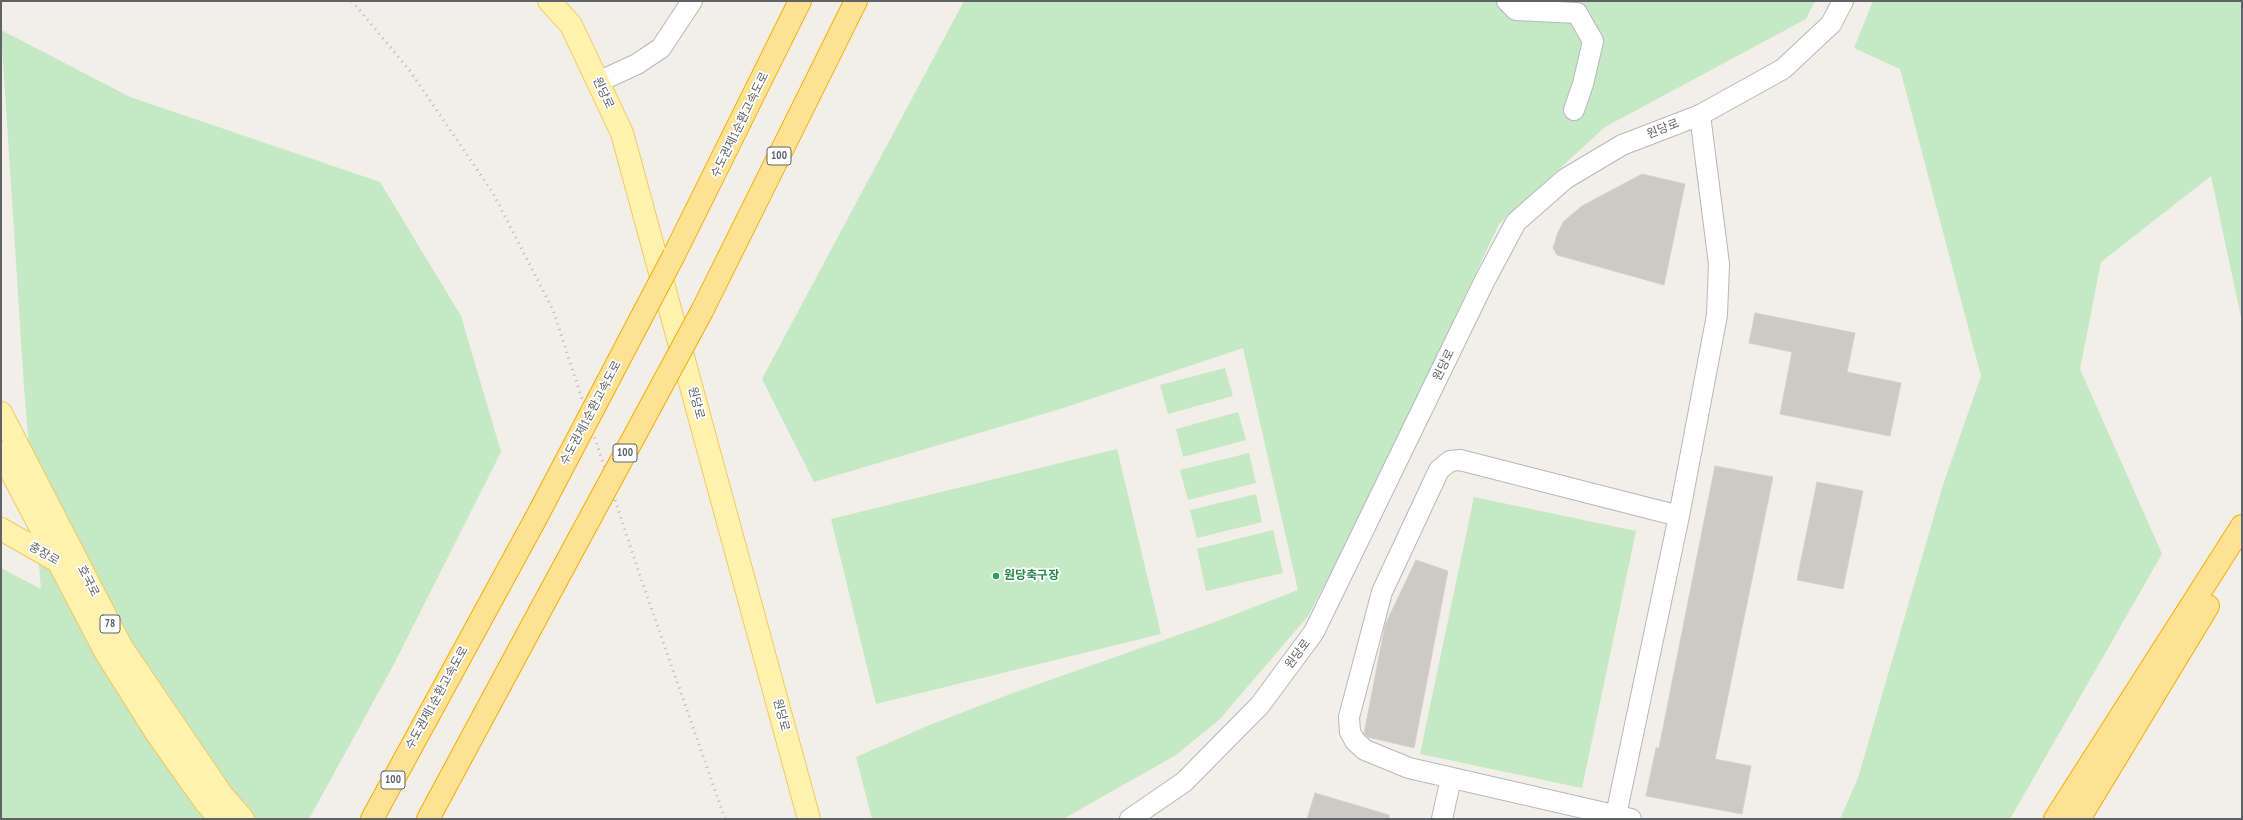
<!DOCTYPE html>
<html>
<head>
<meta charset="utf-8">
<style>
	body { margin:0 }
	#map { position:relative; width:2243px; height:820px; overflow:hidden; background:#f1efe8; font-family:"PT Sans Narrow",sans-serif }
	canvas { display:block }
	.frame { position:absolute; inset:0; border:2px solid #5f6368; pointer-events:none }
</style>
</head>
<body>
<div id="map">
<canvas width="2243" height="820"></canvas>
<div class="frame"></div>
</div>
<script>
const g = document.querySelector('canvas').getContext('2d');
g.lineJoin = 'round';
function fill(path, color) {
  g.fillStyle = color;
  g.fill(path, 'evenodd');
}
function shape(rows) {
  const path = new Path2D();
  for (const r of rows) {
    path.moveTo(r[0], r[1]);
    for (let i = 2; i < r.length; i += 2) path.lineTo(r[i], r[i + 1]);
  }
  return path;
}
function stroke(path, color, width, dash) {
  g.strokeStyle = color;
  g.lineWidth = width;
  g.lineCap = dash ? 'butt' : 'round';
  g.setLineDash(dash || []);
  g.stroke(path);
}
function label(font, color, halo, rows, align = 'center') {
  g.font = font + ' "PT Sans Narrow","Noto Sans KR",sans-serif';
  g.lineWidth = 3.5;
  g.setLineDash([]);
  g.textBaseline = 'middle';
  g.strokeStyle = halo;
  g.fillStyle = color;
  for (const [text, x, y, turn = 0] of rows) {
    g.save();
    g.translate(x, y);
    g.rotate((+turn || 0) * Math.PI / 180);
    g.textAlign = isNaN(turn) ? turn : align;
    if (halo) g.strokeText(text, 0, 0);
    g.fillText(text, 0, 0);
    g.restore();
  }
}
const green = shape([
	[964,1,1815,1,1806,19,1605,127,1499,224,1359,520,1308,616,1219,720,1176,755,1063,819,872,819,856,757,932,724,1013,693,1212,623,1298,590,1243,348,1060,409,814,482,762,379],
	[1873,1,2242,1,2242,322,2211,176,2101,262,2080,369,2162,554,2010,819,1840,819,1858,778,1943,485,1981,376,1900,69,1854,48],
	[1,30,130,97,380,182,461,316,501,452,394,664,309,819,1,819,1,568,41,589,24,387],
	[1225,368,1233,396,1168,414,1160,385],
	[1238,412,1246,440,1183,457,1176,429],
	[1117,449,1161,634,876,704,831,519],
	[1249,453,1256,483,1188,500,1180,470],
	[1256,494,1262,522,1197,538,1190,510],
	[1474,497,1636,531,1582,788,1420,754],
	[1273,530,1283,573,1206,591,1197,549]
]);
const building = shape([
	[1642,174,1685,184,1664,285,1557,255,1553,248,1558,232,1564,221,1582,206,1642,174],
	[1755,313,1855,333,1847,372,1901,383,1890,436,1780,414,1792,352,1749,343,1755,313],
	[1715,466,1773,477,1715,759,1751,766,1742,814,1646,796,1656,748,1659,748,1715,466],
	[1817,482,1863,491,1843,589,1797,580,1817,482],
	[1416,560,1448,571,1414,748,1368,737,1364,734,1385,625,1416,560],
	[1315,793,1389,815,1389,819,1307,819,1315,793]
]);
const minor = shape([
	[1507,1,1516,10,1577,13,1593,41,1583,84,1574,110],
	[598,82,637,64,661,48,692,1],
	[1616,815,1679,516,1717,315,1719,264,1700,115],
	[1130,819,1184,782,1260,705,1314,632,1485,280,1516,222,1565,179,1622,145,1700,115,1783,69,1831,24,1843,1],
	[1442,819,1451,778],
	[1631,819,1409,768,1365,750,1355,741,1350,732,1349,717,1382,592,1439,470,1450,461,1460,460,1679,516]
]);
const major = shape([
	[549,1,571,25,622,133,809,819],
	[1,413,122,648,222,795,243,819],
	[1,452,106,653,157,734,206,803,221,819],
	[1,529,61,563]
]);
const highway = shape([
	[674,255,800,1],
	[702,311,856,1],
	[372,819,535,520],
	[428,819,548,596],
	[2055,819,2242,526],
	[2079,819,2208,606]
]);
const rail = shape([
	[352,1,410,71,493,193,553,310,638,570,725,819]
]);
const highwayBridge = shape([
	[535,520,674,255],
	[548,596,702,311]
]);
const markers = [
	[996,576,4,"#2e9e5b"]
];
const shields = [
	[779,156,24],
	[625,453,24],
	[110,624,20],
	[393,780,24]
];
const shieldNames = [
	["100",779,156],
	["100",625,453],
	["78",110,624],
	["100",393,780]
];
const streetNames = [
	["원당로",603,93,65],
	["수도권제1순환고속도로",740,125,-64],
	["원당로",1663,129,-21],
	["원당로",1444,365,-64],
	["원당로",696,403,75],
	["수도권제1순환고속도로",591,413,-62],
	["충장로",44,554,30],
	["호국로",88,581,63],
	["원당로",1298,654,-53],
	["수도권제1순환고속도로",437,698,-61],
	["원당로",781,715,75]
];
const leisureNames = [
	["원당축구장",1004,576]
];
fill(green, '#c5e8c5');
fill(building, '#cccac5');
stroke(building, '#d6d1c6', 1);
stroke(minor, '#b5b8bc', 22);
stroke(major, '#f2c960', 24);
stroke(highway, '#f9ab00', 24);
stroke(minor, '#fff', 20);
stroke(major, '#fff2af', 22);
stroke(highway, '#fde293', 22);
stroke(rail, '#b6b7b8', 3, [1, 5]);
stroke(highwayBridge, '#f9ab00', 24, []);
stroke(highwayBridge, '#fde293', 22);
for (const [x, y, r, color] of markers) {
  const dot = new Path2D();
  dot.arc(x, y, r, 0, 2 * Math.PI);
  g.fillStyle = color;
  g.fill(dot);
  stroke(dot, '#fff', 1.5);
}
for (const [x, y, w] of shields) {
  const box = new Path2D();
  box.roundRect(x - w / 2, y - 9, w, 18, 3);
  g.fillStyle = '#fff';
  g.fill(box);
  stroke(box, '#5f6368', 1);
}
label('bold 11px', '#5f6368', null, shieldNames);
label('12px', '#5f6368', '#fff', streetNames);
label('bold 12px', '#27864d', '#fff', leisureNames, 'left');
</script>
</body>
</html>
